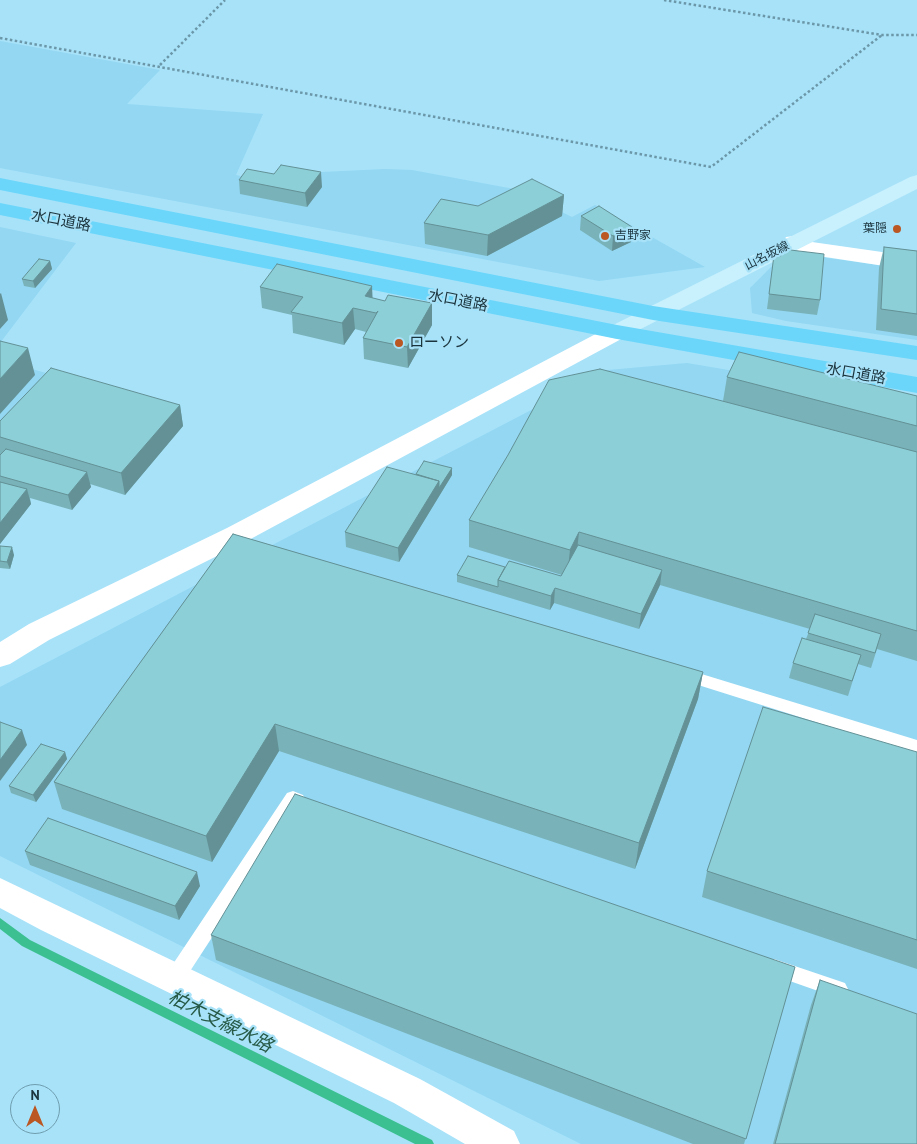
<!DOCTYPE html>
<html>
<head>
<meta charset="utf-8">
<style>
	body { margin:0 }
	#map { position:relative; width:917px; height:1144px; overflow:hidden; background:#a7e2f9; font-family:"PT Sans",sans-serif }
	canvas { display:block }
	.north { position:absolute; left:10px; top:1084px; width:50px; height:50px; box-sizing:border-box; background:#a7e2f9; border:1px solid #6f9cad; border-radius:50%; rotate:0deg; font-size:14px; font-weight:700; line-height:20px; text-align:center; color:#1b333c }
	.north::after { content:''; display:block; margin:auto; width:18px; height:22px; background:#bb5723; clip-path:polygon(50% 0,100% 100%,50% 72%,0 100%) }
</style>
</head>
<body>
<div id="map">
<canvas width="917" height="1144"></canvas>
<div class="north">N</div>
</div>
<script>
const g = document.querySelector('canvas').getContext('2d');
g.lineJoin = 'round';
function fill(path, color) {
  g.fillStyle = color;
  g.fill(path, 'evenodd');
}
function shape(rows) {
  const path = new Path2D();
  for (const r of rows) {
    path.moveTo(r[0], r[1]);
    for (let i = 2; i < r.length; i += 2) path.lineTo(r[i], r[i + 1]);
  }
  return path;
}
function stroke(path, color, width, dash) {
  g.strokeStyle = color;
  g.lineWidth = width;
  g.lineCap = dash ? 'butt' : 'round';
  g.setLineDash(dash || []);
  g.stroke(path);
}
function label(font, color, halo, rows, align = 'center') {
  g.font = font + ' "PT Sans","Noto Sans JP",sans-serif';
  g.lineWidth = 4.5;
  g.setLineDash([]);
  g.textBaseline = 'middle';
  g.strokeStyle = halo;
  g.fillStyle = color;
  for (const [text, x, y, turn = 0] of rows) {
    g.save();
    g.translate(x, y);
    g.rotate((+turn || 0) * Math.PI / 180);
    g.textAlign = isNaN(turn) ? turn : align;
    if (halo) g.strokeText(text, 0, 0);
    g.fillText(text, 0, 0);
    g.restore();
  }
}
const built = shape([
	[0,41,160,70,127,104,263,114,236,175,273,183,280,174,385,169,412,170,514,189,572,217,595,205,705,267,599,281,0,168],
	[0,227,76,243,0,343],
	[798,254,917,270,917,340,786,321,752,313,750,288,779,259],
	[0,360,46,373,0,434],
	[687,363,917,402,917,1144,581,1144,0,856,0,687,608,370]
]);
const stream = shape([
	[0,918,30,940,432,1140,434,1144,415,1144,22,946,0,929,0,918]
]);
const path = shape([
	[664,0,882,35,917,35],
	[0,38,711,167,882,35],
	[160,65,225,0]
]);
const service = shape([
	[682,668,917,740,917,754,676,678,674,674,676,670,682,668],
	[293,791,303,795,306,800,303,805,297,807,181,985,174,988,167,985,165,979,167,973,287,793,293,791],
	[774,959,845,983,848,989,845,995,838,998,767,973,765,967,767,961,774,959]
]);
const minor = shape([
	[794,236,812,242,917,257,917,271,799,253,786,247,783,242,786,237,794,236],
	[0,878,420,1079,514,1131,520,1144,465,1144,394,1103,41,930,0,908,0,878]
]);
const tertiary = shape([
	[617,325,625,327,629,332,625,337,245,542,49,640,10,664,0,667,0,642,29,624,227,528,609,327,617,325]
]);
const secondary = shape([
	[917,175,917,189,625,337,617,339,609,337,605,332,609,327,910,177,917,175]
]);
const trunk = shape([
	[0,178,653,306,917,346,917,360,653,320,0,190,0,178],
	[0,203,617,325,917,377,917,393,617,339,0,215,0,203]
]);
const wall = shape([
	[239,180,322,187,307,207,240,194],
	[564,195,562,216,487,256,425,244,424,223,478,206],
	[581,216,632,227,631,242,612,251,580,230],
	[884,247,917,251,917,336,876,330,879,268],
	[774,255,820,300,817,315,767,309],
	[50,261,52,269,35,288,24,286,22,279],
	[260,287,373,298,385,301,432,303,432,325,408,368,364,359,363,338,366,332,355,329,344,345,293,333,292,315,262,308],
	[727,377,917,396,917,661,877,649,871,668,858,664,848,696,789,678,793,663,806,639,810,629,660,585,639,629,554,603,550,610,457,582,457,575,505,567,561,576,562,575,469,547,469,520,723,401],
	[180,405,183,426,125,495,90,484,91,487,72,510,30,498,31,504,0,544,0,421],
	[416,474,452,475,399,562,346,547,345,532],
	[233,534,703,672,698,699,635,869,279,751,212,862,62,809,54,782],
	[0,546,14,555,10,569,0,568],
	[65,752,67,759,36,802,11,793,9,786],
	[917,752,917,969,702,897,707,871],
	[25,851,200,886,179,920,30,865],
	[211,935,795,967,744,1144,693,1144,216,960],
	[820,980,917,1144,773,1144,811,1005]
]);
const shadedWall = shape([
	[321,172,322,187,307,207,305,193],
	[564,195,562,216,487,256,488,235],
	[632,227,631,242,612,251,613,236],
	[50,261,52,269,35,288,33,281],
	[372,286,373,307,365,296],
	[1,293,8,320,0,329,0,294],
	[432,303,432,325,408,368,407,347],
	[353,308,355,329,344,345,342,323],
	[28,348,35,375,0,414,0,379],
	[180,405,183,426,125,495,121,473],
	[452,468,452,475,399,562,398,548,439,481],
	[87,472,91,487,72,510,68,495],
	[27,489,31,504,0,544,0,523],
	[579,532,576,560,567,577,570,550],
	[12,547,14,555,10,569,7,562],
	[662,570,660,585,639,629,641,614],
	[555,588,554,603,550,610,551,596],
	[703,672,698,699,635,869,639,843],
	[275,724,279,751,212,862,206,836],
	[22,730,27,745,0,781,0,760],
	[65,752,67,759,36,802,33,795],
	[197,872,200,886,179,920,175,906]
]);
const building = shape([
	[281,165,321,172,305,193,239,180,247,169,274,174,281,165],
	[532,179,564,195,488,235,424,223,441,199,478,206,532,179],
	[599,206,632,227,613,236,581,216,599,206],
	[884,247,917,251,917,314,881,309,884,247],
	[782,249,824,254,820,300,769,294,774,255,781,256,782,249],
	[39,259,50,261,33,281,22,279,39,259],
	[277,264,372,286,365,296,385,301,388,295,432,303,407,347,363,338,378,311,376,313,353,308,342,323,291,312,303,297,260,287,277,264],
	[0,341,28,348,0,379,0,341],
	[739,352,917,396,917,426,727,377,739,352],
	[51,368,180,405,121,473,0,437,0,421,51,368],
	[600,369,917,452,917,631,579,532,570,550,469,520,508,455,549,380,600,369],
	[6,449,87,472,68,495,0,476,0,455,6,449],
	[424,461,452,468,439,488,439,481,416,474,424,461],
	[387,467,439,481,398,548,345,532,387,467],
	[0,482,27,489,0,523,0,482],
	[233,534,703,672,639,843,275,724,206,836,54,782,233,534],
	[578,545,662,570,641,614,555,588,551,596,498,580,509,561,561,576,578,545],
	[0,546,12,547,7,562,0,561,0,546],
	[468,556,505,567,498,580,498,587,457,575,468,556],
	[815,614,881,634,875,653,808,633,815,614],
	[802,638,861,655,852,681,793,663,802,638],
	[763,707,917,752,917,940,707,871,763,707],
	[0,722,22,730,0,760,0,722],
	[41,744,65,752,33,795,9,786,41,744],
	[295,794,795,967,746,1139,211,935,295,794],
	[48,818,197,872,175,906,25,851,48,818],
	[820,980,917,1014,917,1144,775,1144,820,980]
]);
const markers = [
	[897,229,5,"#bb5723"],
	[605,236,5,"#bb5723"],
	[399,343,5,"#bb5723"]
];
const farPoinames = [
	["葉隠",887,229],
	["吉野家",615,236,"left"]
];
const farStreetnames = [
	["山名坂線",767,256,-27]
];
const streetNames = [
	["水口道路",61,221,11],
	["水口道路",458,301,11],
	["水口道路",856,374,10]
];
const poiNames = [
	["ローソン",409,343]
];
const nearWaternames = [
	["柏木支線水路",220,1022,27]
];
fill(built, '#93d7f2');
fill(stream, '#3cc091');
stroke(path, '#6b97a8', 2.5, [2.5, 2.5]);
fill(service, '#fff');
fill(minor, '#fff');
fill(tertiary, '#fff');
fill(secondary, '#c8f0fd');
fill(trunk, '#6bd6fa');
fill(wall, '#79b2b9');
fill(shadedWall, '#639196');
fill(building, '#8dcfd7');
stroke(building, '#639196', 1);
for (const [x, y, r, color] of markers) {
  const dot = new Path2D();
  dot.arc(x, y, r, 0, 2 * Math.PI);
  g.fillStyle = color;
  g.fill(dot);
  stroke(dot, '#a7e2f9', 2);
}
label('12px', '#1b333c', '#a7e2f9', farPoinames, 'right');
label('12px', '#1b333c', '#a7e2f9', farStreetnames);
label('15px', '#1b333c', '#a7e2f9', streetNames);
label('15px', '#1b333c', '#a7e2f9', poiNames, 'left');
label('italic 19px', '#275a46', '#a7e2f9', nearWaternames);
</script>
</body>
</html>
